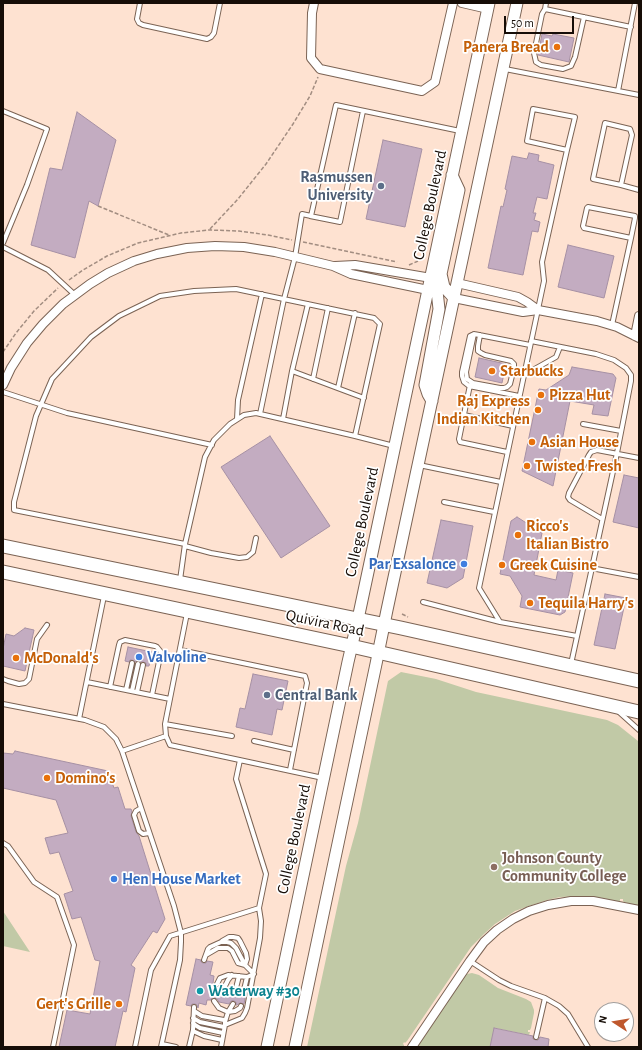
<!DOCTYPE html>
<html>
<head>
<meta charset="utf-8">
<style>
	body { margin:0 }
	#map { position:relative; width:642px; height:1050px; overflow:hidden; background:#fee2d1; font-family:"Alegreya Sans",sans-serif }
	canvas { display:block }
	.frame { position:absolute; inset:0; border:4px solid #160d07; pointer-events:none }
	.north { position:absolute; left:594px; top:1002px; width:40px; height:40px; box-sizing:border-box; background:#fff; border:1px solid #a29e9c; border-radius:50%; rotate:282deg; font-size:11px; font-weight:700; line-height:16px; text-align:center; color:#160d07 }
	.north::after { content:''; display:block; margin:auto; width:14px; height:18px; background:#bf582d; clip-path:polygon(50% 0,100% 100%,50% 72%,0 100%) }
	.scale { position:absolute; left:504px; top:16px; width:70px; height:18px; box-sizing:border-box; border:2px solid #160d07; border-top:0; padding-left:5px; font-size:12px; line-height:14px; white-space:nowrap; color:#160d07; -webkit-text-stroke:3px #fff; paint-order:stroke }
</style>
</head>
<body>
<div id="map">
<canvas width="642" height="1050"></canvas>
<div class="frame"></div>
<div class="north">N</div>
<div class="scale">50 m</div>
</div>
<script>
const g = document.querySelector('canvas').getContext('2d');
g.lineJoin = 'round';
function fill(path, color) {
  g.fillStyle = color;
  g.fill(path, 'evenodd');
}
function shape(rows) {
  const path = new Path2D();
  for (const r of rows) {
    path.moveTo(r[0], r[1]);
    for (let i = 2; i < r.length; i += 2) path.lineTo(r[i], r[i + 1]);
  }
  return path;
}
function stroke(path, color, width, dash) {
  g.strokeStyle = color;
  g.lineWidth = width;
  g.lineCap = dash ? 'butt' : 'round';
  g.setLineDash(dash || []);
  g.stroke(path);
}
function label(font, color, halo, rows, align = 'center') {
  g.font = font + ' "Alegreya Sans",sans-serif';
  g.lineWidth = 3.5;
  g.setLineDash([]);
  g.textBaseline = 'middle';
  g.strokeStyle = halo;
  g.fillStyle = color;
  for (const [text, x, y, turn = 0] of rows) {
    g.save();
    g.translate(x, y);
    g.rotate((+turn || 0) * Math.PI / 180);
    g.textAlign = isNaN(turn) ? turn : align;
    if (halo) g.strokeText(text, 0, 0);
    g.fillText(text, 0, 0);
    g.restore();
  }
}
const green = shape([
	[401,672,436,679,476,692,607,720,618,725,638,741,639,742,639,906,624,902,623,901,623,899,620,899,620,901,615,901,603,898,583,896,560,897,547,900,526,907,515,911,495,924,484,934,471,947,407,1041,405,1043,404,1042,403,1044,404,1045,404,1047,307,1047,346,866,358,823,388,681],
	[3,911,30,952,3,946],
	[472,973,479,975,498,988,526,999,531,1002,534,1010,534,1013,531,1028,530,1030,528,1030,528,1032,530,1032,529,1035,495,1028,490,1047,417,1047,464,977,467,974]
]);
const building = shape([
	[542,34,552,36,553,34,574,38,569,62,538,55,542,34],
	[77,112,116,140,98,206,89,201,75,258,31,245,50,168,62,170,77,112],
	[383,140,422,149,405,227,366,219,383,140],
	[529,153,539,155,538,161,554,165,547,199,537,197,533,213,536,213,534,220,540,222,538,232,532,231,523,275,488,268,501,206,503,207,507,190,505,189,512,156,527,159,529,153],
	[568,245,614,256,604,298,558,287,568,245],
	[479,358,506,364,502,383,475,377,479,358],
	[572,367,613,374,616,378,608,416,592,414,594,405,570,401,553,486,522,471,539,389,546,390,569,375,572,367],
	[270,436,330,526,281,558,221,467,270,436],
	[624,475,639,478,639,528,613,522,624,475],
	[517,517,542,533,534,575,556,580,558,570,573,573,565,612,560,615,520,607,522,596,510,576,500,574,511,521,517,517],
	[441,520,473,526,463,578,447,588,427,583,441,520],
	[605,594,626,598,615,649,594,645,605,594],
	[25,628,34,630,25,671,3,666,3,649,6,634,14,636,25,628],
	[128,647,152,652,149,666,146,666,146,663,143,662,141,662,137,661,135,662,132,660,130,660,129,662,125,661,128,647],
	[253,674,288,681,282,710,277,709,272,735,236,727,240,708,245,709,253,674],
	[15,751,108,771,114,788,118,787,125,809,131,809,132,811,131,816,136,832,139,836,165,919,157,933,153,931,131,965,135,968,126,1012,123,1011,115,1047,59,1047,67,1010,90,1014,100,961,95,960,81,917,72,919,64,894,73,891,59,852,50,854,45,838,68,833,56,800,3,788,3,753,13,754,15,751],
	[196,959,201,960,201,962,203,963,206,963,207,961,213,962,210,975,214,976,213,983,215,987,219,987,220,985,222,985,222,988,224,989,227,989,229,987,233,987,233,989,235,991,237,991,239,989,241,989,242,993,246,993,244,1004,240,1003,237,1005,236,1005,236,1002,234,1001,231,1001,229,1004,219,1002,217,999,214,998,212,998,211,1000,207,1000,206,1005,199,1003,198,1008,197,1005,195,1004,192,1004,191,1006,186,1005,196,959],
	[494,1028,533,1036,533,1039,536,1040,538,1040,540,1037,549,1039,548,1047,490,1047,494,1028]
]);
const path = shape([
	[98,206,169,235],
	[210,229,238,199,266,164,293,124,310,96,318,77],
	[303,242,397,262],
	[409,265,418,261],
	[69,280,83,270,107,256,138,243,181,233,209,230,239,231,268,235,292,240],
	[3,352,16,333,34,311,58,288],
	[402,614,408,617]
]);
const service = shape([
	[140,3,137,19,139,23,143,25,207,39,211,37,214,33,220,3],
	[546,3,545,9,631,27],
	[545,9,542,14,534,53,536,62,541,65,563,69,571,66,575,57,584,17],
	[505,69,639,95],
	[618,91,635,3],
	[3,111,47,129,27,185,3,243],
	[567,150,527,141,533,109,575,117,567,150,542,262,544,281,479,588,500,622,577,636],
	[621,185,632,135,630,129,605,123,593,179,621,185,639,190],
	[310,216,340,222,363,111],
	[3,247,48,270,75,295],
	[308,304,292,371,364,398],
	[612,325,631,238,635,218,635,216,588,207,587,208,583,226,584,228,631,238],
	[474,334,466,372,467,379,473,383,500,388,504,388,507,387,510,384,514,368,514,364,511,361,485,355,481,353,478,351,478,346,480,335],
	[531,341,596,354,614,360,626,368,631,375,631,381,617,453,571,664],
	[524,372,531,371,556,357,560,347],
	[313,379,328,308],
	[470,385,459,439,460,442,507,452],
	[338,388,355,313],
	[3,392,67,413,212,445],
	[519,396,469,386,464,382,462,376,462,372,470,336,474,334,530,345],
	[260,414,284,299,295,257,302,214,311,216,336,105,460,131],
	[464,415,513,426],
	[237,419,238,400,262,294],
	[283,419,292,371],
	[583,424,621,431],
	[419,465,501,482],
	[444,502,494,512],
	[602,519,570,500,568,497,569,493,589,455,591,452,597,450,639,458],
	[185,544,205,457,214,440,230,424,244,415,256,413,355,436],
	[185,546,211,553,239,558,247,557,253,552,256,538],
	[591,568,639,577],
	[180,580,185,544,14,510,14,502,36,416,52,379,91,337,119,316,160,296,194,291,236,289,374,318,380,324,355,436,394,446],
	[423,602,500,622],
	[187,613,165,724,166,736,170,745,323,778],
	[180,650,305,676,307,683,290,770],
	[3,679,8,681,19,684,25,683,29,679,37,639,47,625],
	[87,682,170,699],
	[110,687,119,645,120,642,125,640,155,646,157,647,161,652,152,695],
	[126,690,132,663],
	[132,691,138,664],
	[137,692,143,665],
	[3,704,85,720,104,727,116,739,122,751,174,906,181,933,181,942,180,960,161,1047],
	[619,712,639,730],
	[79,719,104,596],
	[165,724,232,736],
	[254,741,294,750],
	[122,751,166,736],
	[141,808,136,811,134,815,139,831,143,834,149,833],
	[3,843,8,846,34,882,57,897,74,945,53,1047],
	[206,955,218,948,228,948,232,951,238,963,245,965,247,959,246,953,240,941,238,938,233,937,229,937,222,941],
	[204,960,208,949,210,947,221,942,227,942,231,943,236,948,245,965,254,974,247,977,228,975,220,978,217,984],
	[470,961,499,980,511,986,545,998,559,1006,568,1014,588,1047],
	[225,986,228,980,232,975],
	[236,988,239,976],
	[244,990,247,977],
	[214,1001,219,1008,228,1012,225,1022],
	[194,1011,202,1016,224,1020,225,1022,225,1025],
	[228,1012,235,1011,240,1008,241,1006],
	[228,1012,233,1004],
	[193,1018,200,1022,224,1027],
	[193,1023,195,1025,200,1028,223,1033],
	[193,1030,193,1031,204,1036,222,1040],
	[536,1037,545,998],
	[162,1044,176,1047],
	[135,1047,151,970,170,936,259,908,266,874,236,779,240,760],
	[189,1047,193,1030,194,1007],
	[221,1047,225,1025,242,1018,245,1013,247,1008,260,938,261,921,259,908]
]);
const minor = shape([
	[314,3,312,13,311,58,320,69,422,91,435,82,453,3],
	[462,3,488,9],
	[335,266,355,265,431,278],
	[457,283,518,297,527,302,538,310],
	[454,298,523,312,538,310,597,321,617,327,639,338],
	[635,336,639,316],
	[3,385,11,368,27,343,43,324,63,304,90,284,108,273,134,261,157,254,187,248,215,246,244,247,275,252,333,266,351,274,428,290],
	[412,1047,470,961,484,942,497,930,513,919,529,911,548,905,571,901,593,901,639,910]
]);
const secondary = shape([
	[452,175,459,190,441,274,444,287,454,298],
	[431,278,437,291,439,309,425,385,428,394,432,401],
	[267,1047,348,662,358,619,489,3],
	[295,1047,376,664,387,610,517,3]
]);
const primary = shape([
	[3,546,401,628,639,681],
	[3,572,351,646,639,712]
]);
const markers = [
	[557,47,4,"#e8710a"],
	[381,186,4,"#5c6f8a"],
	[492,371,4,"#e8710a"],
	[541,395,4,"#e8710a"],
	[538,410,4,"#e8710a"],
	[532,442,4,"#e8710a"],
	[527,466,4,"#e8710a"],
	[518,535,4,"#e8710a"],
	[464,564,4,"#3f7fe0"],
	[502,565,4,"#e8710a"],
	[530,603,4,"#e8710a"],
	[139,657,4,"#3f7fe0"],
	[16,658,4,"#e8710a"],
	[267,695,4,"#5c6f8a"],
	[47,778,4,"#e8710a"],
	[494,867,4,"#8d6e63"],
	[114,879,4,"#3f7fe0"],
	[200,991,4,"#0f9aa8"],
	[119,1004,4,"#e8710a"]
];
const foodNames = [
	["Panera Bread",549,47,"right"],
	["Starbucks",500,371],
	["Pizza Hut",549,395],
	["Raj Express",530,401,"right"],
	["Indian Kitchen",530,419,"right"],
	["Asian House",540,442],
	["Twisted Fresh",535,466],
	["Ricco's",526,526],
	["Italian Bistro",526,544],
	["Greek Cuisine",510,565],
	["Tequila Harry's",538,603],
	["McDonald's",24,658],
	["Domino's",55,778],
	["Gert's Grille",111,1004,"right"]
];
const serviceNames = [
	["Rasmussen",373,177],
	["University",373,195],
	["Central Bank",275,695,"left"]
];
const streetNames = [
	["College Boulevard",430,205,-78],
	["College Boulevard",362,522,-78],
	["Quivira Road",325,623,12],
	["College Boulevard",294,839,-78]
];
const shopNames = [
	["Par Exsalonce",456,564,"right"],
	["Valvoline",147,657],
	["Hen House Market",122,879]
];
const educationNames = [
	["Johnson County",502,858],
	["Community College",502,876]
];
const cultureNames = [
	["Waterway #30",208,991]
];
fill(green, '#c1c9a6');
fill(building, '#c3acc1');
stroke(building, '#a690a4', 1);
stroke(service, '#7b6354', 6);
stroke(minor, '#7b6354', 10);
stroke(secondary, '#7b6354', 13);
stroke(primary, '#7b6354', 15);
stroke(path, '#a28d81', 1.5, [4, 2]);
stroke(service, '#fff', 4);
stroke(minor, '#fff', 8);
stroke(secondary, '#fff', 11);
stroke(primary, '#fff', 13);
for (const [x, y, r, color] of markers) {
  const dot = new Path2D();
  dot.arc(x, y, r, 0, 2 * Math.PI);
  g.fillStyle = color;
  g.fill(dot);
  stroke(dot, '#fff', 1.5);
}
label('bold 16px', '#c56008', '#fff', foodNames, 'left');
label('bold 16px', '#4e5e75', '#fff', serviceNames, 'right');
label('16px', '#160d07', '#fff', streetNames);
label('bold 16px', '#366cbe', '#fff', shopNames, 'left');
label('bold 16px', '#785e54', '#fff', educationNames, 'left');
label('bold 16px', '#0d838f', '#fff', cultureNames, 'left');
</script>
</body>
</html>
